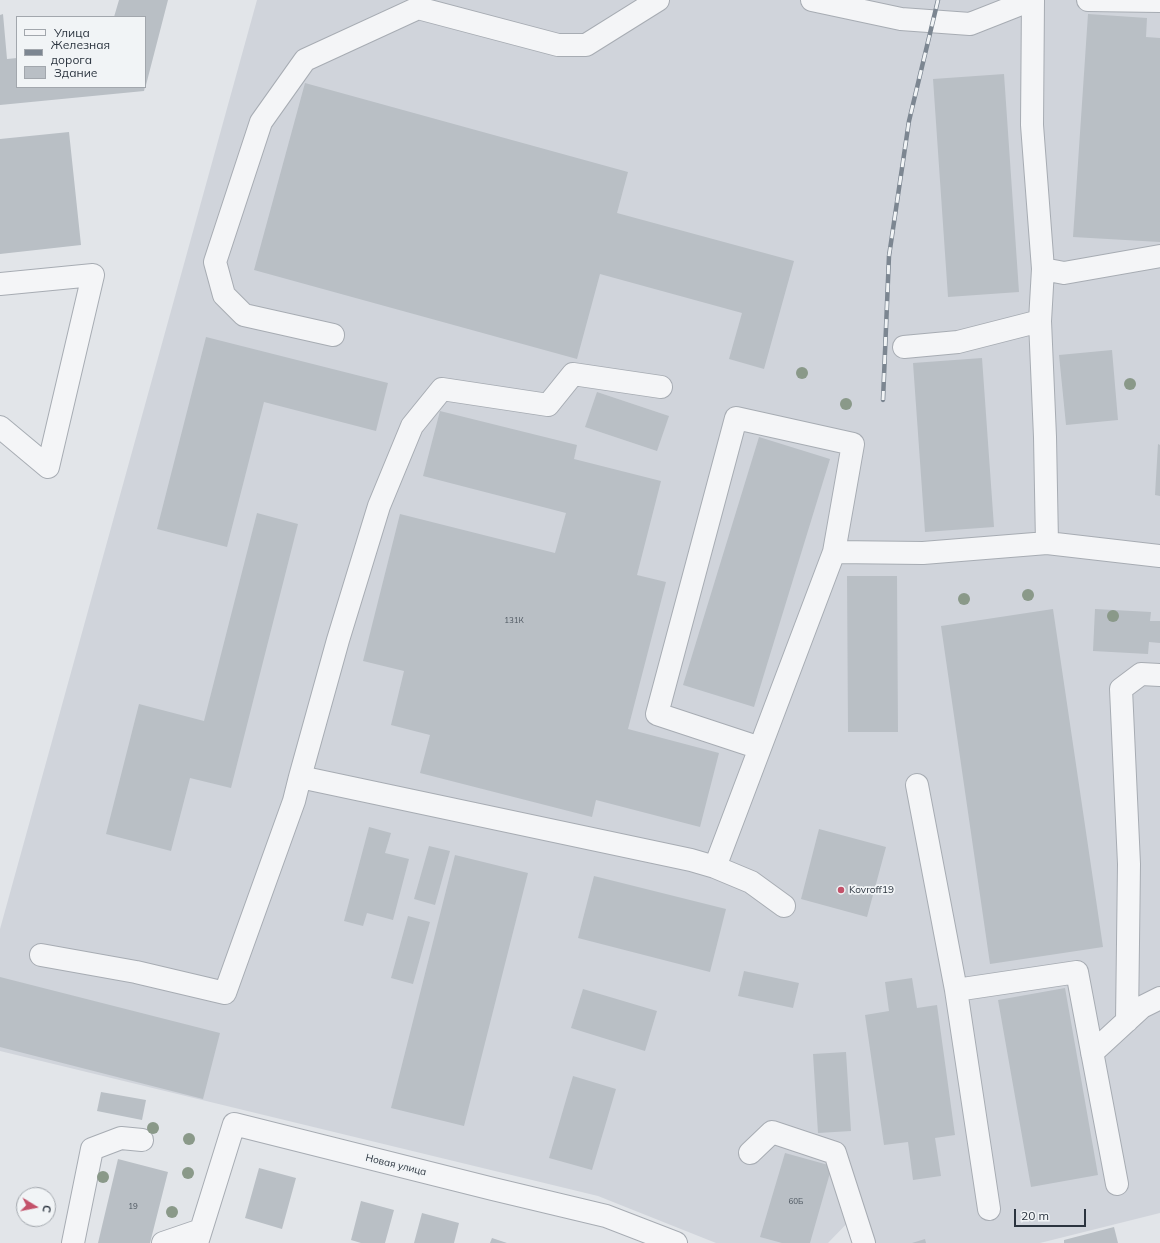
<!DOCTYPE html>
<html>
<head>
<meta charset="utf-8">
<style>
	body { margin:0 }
	#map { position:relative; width:1160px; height:1243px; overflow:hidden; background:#e2e5e9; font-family:Mulish,sans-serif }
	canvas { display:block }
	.legend { position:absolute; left:16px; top:16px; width:130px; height:72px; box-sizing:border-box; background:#f1f4f6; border:1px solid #a2a7ad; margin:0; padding:5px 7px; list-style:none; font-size:12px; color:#2b343f }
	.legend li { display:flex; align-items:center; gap:8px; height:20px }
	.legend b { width:20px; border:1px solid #a2a7ad }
	.north { position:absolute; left:16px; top:1187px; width:40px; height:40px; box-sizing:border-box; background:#f1f4f6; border:1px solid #a2a7ad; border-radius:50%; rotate:100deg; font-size:11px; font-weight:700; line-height:16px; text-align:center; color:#2b343f }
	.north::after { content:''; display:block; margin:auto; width:14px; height:18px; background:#c3526a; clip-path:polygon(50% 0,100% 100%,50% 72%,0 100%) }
	.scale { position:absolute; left:1014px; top:1209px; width:72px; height:18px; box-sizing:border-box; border:2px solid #2b343f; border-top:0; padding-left:5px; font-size:12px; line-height:14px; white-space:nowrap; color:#2b343f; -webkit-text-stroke:3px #f1f4f6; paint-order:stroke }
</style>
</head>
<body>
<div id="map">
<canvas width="1160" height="1243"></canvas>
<ul class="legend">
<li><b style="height:5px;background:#f4f5f7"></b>Улица</li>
<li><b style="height:5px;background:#7c8691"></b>Железная дорога</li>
<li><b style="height:11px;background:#b9bfc5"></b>Здание</li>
</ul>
<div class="north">С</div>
<div class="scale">20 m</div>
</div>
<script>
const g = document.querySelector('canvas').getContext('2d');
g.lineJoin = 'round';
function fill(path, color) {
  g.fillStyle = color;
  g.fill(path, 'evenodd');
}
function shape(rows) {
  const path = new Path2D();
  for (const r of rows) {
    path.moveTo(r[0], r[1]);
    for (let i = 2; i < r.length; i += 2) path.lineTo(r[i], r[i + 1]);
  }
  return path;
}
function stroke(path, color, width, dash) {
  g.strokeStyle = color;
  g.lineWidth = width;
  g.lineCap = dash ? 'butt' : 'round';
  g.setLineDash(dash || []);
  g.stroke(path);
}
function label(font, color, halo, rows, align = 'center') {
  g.font = font + ' Mulish,sans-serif';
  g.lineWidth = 3.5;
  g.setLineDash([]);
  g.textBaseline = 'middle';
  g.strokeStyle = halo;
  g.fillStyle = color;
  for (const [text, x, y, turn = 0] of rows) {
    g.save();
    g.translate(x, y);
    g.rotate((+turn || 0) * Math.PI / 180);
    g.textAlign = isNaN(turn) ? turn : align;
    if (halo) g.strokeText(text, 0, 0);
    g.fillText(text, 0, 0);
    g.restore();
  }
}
const built = shape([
	[257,0,1160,0,1160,1213,1040,1243,874,1243,858,1212,828,1243,716,1243,598,1196,0,1051,0,929]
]);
const building = shape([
	[119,0,168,0,146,85,145,17,114,17],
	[3,14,7,59,17,58,17,87,145,87,144,91,0,105,0,15],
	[1088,14,1147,18,1146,37,1160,38,1160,242,1073,237],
	[1004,74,1019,292,948,297,933,79],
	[305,83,628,172,617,213,794,261,764,369,729,359,742,313,600,274,577,359,254,270],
	[69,132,81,245,0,254,0,139],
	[206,337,388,383,376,431,264,402,227,547,157,529],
	[1112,350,1118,420,1066,425,1059,355],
	[982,358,994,527,925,532,913,363],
	[597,392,669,416,657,451,585,427],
	[440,411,577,445,574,459,661,481,637,575,666,582,628,729,719,753,700,827,596,800,592,817,420,773,430,735,391,725,404,671,363,661,400,514,555,553,566,513,423,476],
	[759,437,830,459,754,707,683,685],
	[1158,444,1160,445,1160,496,1155,495],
	[257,513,298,524,231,788,190,778,171,851,106,834,139,704,204,721],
	[847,576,897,576,898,732,848,732],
	[1053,609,1103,947,990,964,941,626],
	[1095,609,1151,612,1150,621,1160,621,1160,643,1149,642,1148,654,1093,651],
	[369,827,391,833,385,853,409,859,393,920,367,913,363,926,344,921],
	[819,829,886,847,867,917,801,899],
	[429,846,450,851,435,905,414,899],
	[455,855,528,873,464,1126,391,1108],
	[594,876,726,909,710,972,578,938],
	[408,916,430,922,413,984,391,978],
	[744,971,799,983,793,1008,738,996],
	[0,977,220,1033,203,1099,0,1047],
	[912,978,917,1008,937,1005,955,1135,935,1138,941,1176,913,1180,908,1142,884,1145,865,1015,889,1011,885,982],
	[1065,988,1098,1175,1031,1187,998,1000],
	[583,989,657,1011,645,1051,571,1028],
	[846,1052,851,1131,818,1133,813,1054],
	[573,1076,616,1089,592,1170,549,1158],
	[101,1092,146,1100,142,1120,97,1111],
	[785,1153,832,1166,810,1243,782,1243,760,1237],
	[118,1159,168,1172,150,1243,98,1243],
	[259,1168,296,1178,282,1229,245,1218],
	[361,1201,394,1210,385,1243,361,1243,351,1240],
	[422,1213,459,1223,454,1243,414,1243],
	[1114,1227,1118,1243,1064,1243,1064,1240],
	[492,1238,507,1243,490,1243],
	[925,1239,926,1243,912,1243]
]);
const minor = shape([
	[812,0,901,19,970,24,1031,0],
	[1033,0,1032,125,1043,269,1064,273,1160,256],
	[1088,0,1160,1],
	[0,284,93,275,48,467,0,427],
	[333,335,244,315,224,295,215,262,261,122,305,60,418,8,558,45,586,45,658,0],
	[904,347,958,342,1040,321,1043,269],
	[1047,543,1160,556],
	[760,748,657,714,736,418,853,444,834,552],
	[300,777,338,640,379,506,412,426,442,389,548,405,573,374,661,387],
	[917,785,956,990,989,1209],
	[715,867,751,882,784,906],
	[41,955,136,972,225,993,294,801,300,777,691,860,715,867,834,552,923,553,1047,543,1045,437,1040,321],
	[956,990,1077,972,1117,1184],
	[1127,1021,1129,864,1121,689,1141,674,1160,675],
	[1092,1053,1142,1007,1160,998],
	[750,1153,772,1132,835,1153,864,1243],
	[73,1243,92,1149,121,1138,142,1140],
	[163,1243,201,1230],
	[197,1243,234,1124,493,1189,606,1216,676,1243]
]);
const rail = shape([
	[883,400,889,256,909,121,938,0]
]);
const trees = [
	[802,373],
	[1130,384],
	[846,404],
	[1028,595],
	[964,599],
	[1113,616],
	[153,1128],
	[189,1139],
	[188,1173],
	[103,1177],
	[172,1212]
];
const markers = [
	[841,890,4,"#c3526a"]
];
const numberNames = [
	["131К",514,621],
	["60Б",796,1202],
	["19",133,1207]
];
const poiNames = [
	["Kovroff19",849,890]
];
const streetNames = [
	["Новая улица",396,1165,14]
];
fill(built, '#d0d4db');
fill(building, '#b9bfc5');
stroke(minor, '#a7acb3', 24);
stroke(minor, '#f4f5f7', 22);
stroke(rail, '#7c8691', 4.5);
stroke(rail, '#f1f4f6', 3, [9]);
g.fillStyle = '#8a9989';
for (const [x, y] of trees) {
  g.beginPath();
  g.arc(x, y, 6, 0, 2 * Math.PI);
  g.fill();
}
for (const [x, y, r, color] of markers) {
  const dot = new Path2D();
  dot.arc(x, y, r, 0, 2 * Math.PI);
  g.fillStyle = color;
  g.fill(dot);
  stroke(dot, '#f1f4f6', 1.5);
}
label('8px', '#4e5760', null, numberNames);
label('10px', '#2b343f', '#f1f4f6', poiNames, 'left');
label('10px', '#2b343f', '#f1f4f6', streetNames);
</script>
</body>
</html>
